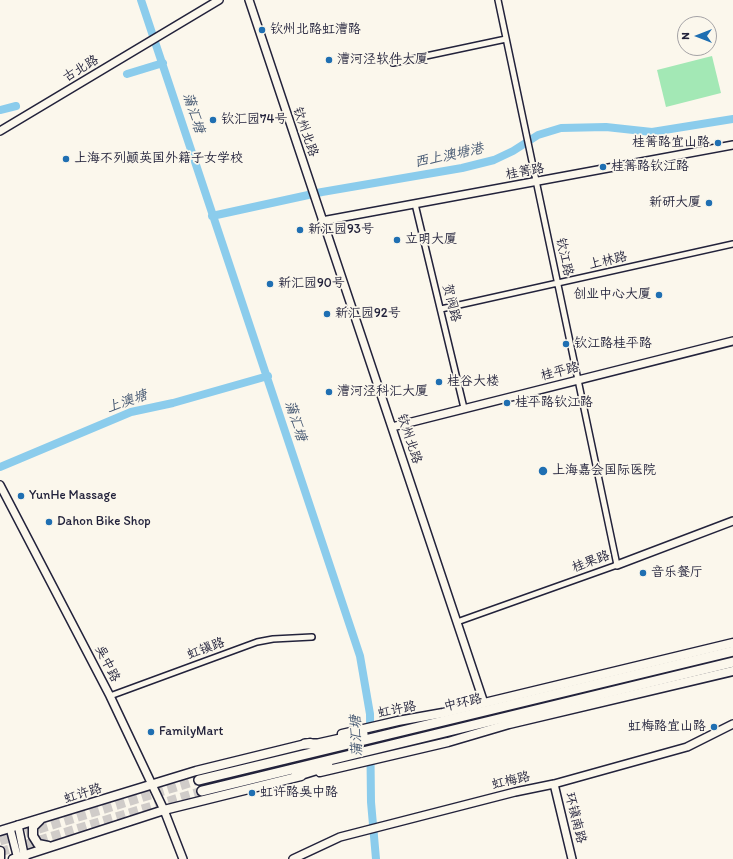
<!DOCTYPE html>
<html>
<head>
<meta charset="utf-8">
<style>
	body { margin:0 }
	#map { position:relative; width:733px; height:859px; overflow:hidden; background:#fbf7ec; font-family:Itim,sans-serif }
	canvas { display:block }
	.north { position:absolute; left:677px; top:16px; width:40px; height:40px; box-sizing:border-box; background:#fbf7ec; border:1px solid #a4a2a5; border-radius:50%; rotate:270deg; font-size:11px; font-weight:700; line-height:16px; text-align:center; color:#22223b }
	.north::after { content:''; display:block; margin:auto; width:14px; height:18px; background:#1f6fb2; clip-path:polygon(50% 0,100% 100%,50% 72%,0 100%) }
</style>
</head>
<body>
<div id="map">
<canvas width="733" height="859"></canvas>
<div class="north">N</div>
</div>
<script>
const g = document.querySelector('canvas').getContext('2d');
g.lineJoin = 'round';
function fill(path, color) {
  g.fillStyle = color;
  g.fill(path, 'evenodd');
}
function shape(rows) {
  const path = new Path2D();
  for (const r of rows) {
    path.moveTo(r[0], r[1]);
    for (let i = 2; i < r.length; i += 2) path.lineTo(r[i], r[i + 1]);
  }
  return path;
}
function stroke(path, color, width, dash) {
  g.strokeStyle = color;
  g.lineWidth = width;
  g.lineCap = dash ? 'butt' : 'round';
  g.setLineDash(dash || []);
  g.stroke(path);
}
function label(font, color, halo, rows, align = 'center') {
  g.font = font + ' Itim,"LXGW WenKai TC",sans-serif';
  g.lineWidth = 3.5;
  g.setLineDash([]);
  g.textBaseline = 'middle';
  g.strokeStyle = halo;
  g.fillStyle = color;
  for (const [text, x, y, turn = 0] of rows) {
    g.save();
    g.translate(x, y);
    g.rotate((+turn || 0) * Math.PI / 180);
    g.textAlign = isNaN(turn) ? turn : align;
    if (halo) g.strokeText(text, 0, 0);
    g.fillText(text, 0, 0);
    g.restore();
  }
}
const green = shape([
	[712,56,721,93,666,107,657,70]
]);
const river = shape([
	[141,0,360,656,370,714,371,802,376,859],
	[127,74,163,63],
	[0,110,16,106],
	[212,216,322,192,462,168,494,160,513,151,538,135,561,128,606,127,652,132,733,119],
	[0,467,131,412,173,403,268,376]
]);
const highwayTunnel = shape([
	[0,841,199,780],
	[0,852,202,791]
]);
const street = shape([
	[393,63,506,39],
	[415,204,464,408],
	[441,309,733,244],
	[457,622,617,565,498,0],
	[110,696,257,642,273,639,312,637]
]);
const secondary = shape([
	[249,0,484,703],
	[0,131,219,0],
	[322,221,733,145],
	[392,427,733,341],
	[0,485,110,696,164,810,183,859],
	[617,565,733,521],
	[554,784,572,859],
	[18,825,25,859],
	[10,828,18,859],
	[293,859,340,837,515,792,554,784,687,747,733,724]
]);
const primary = shape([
	[342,734,398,721,443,713,733,643],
	[320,772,448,742,509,724,733,671],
	[40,820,33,827,33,836,38,844,48,846],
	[0,831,196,771,310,743],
	[0,851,0,858],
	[13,859,164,810,301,776]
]);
const highway = shape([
	[305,744,318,744,363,734],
	[296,776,328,766],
	[199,780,733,651],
	[202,791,733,662]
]);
const markers = [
	[262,30,4,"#1f6fb2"],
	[329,60,4,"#1f6fb2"],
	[213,120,4,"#1f6fb2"],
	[718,143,4,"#1f6fb2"],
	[66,159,4,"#1f6fb2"],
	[603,167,4,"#1f6fb2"],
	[709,203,4,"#1f6fb2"],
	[300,230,4,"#1f6fb2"],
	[397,240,4,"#1f6fb2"],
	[270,284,4,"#1f6fb2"],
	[659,295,4,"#1f6fb2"],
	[327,314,4,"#1f6fb2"],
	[566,344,4,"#1f6fb2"],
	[439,382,4,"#1f6fb2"],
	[329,392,4,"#1f6fb2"],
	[507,403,4,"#1f6fb2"],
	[543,471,5,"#1f6fb2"],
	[21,496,4,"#1f6fb2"],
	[49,522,4,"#1f6fb2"],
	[643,573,4,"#1f6fb2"],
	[714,727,4,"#1f6fb2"],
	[151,732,4,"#1f6fb2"],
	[252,793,4,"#1f6fb2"]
];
const poiNames = [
	["钦州北路虹漕路",270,30],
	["漕河泾软件大厦",337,60],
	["钦汇园74号",221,120],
	["桂箐路宜山路",710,143,"right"],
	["上海不列颠英国外籍子女学校",74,159],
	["桂箐路钦江路",611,167],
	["新研大厦",701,203,"right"],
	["新汇园93号",308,230],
	["立明大厦",405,240],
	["新汇园90号",278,284],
	["创业中心大厦",651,295,"right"],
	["新汇园92号",335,314],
	["钦江路桂平路",574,344],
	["桂谷大楼",447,382],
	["漕河泾科汇大厦",337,392],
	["桂平路钦江路",515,403],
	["上海嘉会国际医院",552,471],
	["YunHe Massage",29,496],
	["Dahon Bike Shop",57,522],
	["音乐餐厅",651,573],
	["虹梅路宜山路",706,727,"right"],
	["FamilyMart",159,732],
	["虹许路吴中路",260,793]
];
const streetNames = [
	["古北路",81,69,-31],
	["钦州北路",305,132,71],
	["桂箐路",525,172,-10],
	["钦江路",564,257,78],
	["上林路",608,261,-13],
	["贺阀路",451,303,76],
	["桂平路",560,372,-14],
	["钦州北路",409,439,72],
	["桂果路",591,562,-20],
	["虹镇路",206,649,-20],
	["吴中路",107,664,63],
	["中环路",463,703,-13],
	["虹许路",397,710,-11],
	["虹梅路",511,781,-13],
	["虹许路",83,794,-17],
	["环镇南路",575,818,76]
];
const waterNames = [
	["蒲汇塘",193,113,72],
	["西上澳塘港",449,156,-12],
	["上澳塘",127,402,-19],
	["蒲汇塘",295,421,72],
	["蒲汇塘",357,736,-92]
];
fill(green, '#a3e8b5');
stroke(river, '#8bccec', 8);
stroke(highwayTunnel, '#d0ccc9', 9, [9, 4.5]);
stroke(street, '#22223b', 8);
stroke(secondary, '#22223b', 10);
stroke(primary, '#22223b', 11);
stroke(highway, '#22223b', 12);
stroke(street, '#fbf7ec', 5);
stroke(secondary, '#fbf7ec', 7);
stroke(primary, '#fbf7ec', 8);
stroke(highway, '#fbf7ec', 9);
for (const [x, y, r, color] of markers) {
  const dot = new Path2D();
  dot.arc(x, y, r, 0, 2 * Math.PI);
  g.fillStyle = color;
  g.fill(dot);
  stroke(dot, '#fbf7ec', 1.5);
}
label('13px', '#22223b', '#fbf7ec', poiNames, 'left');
label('13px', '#22223b', '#fbf7ec', streetNames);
label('italic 14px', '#425570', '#fbf7ec', waterNames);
</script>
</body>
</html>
